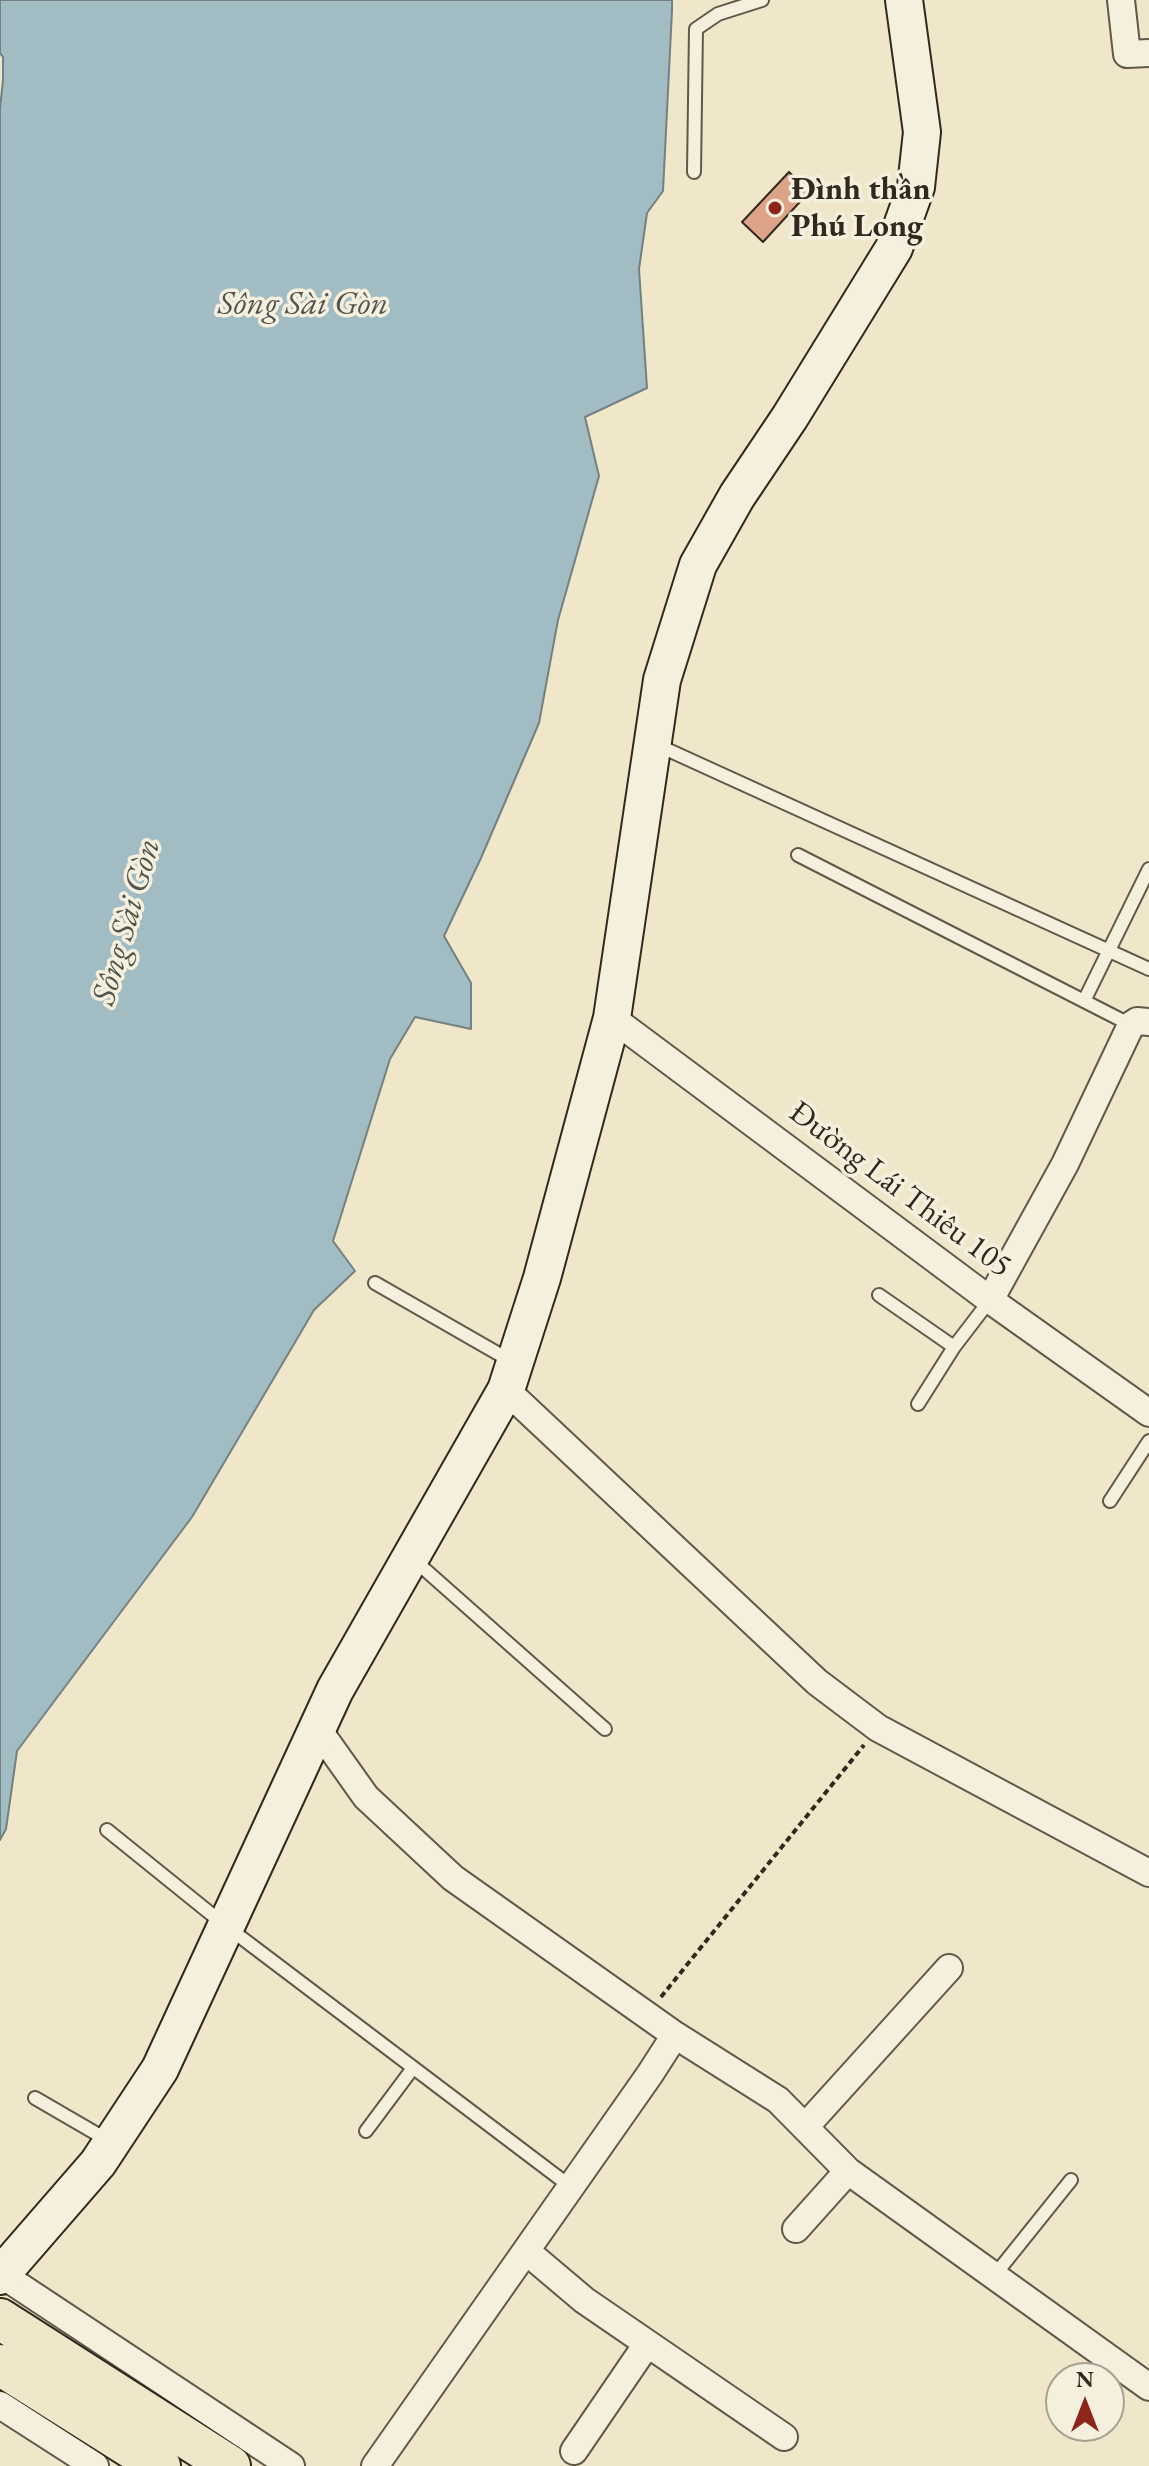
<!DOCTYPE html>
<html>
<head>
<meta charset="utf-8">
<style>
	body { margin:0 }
	#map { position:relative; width:1149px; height:2466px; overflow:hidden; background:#f0e7ca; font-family:"EB Garamond",serif }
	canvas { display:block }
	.north { position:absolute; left:1045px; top:2362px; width:80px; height:80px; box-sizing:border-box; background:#f5efdd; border:2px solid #a79f91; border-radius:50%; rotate:0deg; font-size:22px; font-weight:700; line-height:32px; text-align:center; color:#31281e }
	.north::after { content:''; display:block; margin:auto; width:28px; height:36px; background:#8f2418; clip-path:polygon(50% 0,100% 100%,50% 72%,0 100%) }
</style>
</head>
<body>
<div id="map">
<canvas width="1149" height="2466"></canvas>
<div class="north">N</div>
</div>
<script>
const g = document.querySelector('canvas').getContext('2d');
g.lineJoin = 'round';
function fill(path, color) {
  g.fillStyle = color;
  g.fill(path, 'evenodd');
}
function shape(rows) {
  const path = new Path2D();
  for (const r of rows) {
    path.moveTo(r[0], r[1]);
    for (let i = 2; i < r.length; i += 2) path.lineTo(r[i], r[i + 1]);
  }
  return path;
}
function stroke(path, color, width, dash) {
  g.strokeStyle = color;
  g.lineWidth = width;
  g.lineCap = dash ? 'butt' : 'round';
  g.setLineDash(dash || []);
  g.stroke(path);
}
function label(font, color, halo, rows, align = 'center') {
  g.font = font + ' "EB Garamond",serif';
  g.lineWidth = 7;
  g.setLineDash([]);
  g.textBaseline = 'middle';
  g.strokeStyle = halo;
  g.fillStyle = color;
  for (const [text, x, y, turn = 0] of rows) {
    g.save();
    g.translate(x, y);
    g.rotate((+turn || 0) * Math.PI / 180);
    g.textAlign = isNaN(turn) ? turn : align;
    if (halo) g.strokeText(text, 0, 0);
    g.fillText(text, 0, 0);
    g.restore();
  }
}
const water = shape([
	[0,0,672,0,672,11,663,191,647,213,639,269,647,388,585,417,599,476,558,620,539,723,481,858,444,936,471,983,471,1029,415,1017,390,1059,333,1241,355,1271,314,1310,192,1517,17,1751,6,1829,0,1840,0,108,3,80,3,57,0,53,0,0]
]);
const building = shape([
	[789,172,809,192,763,242,742,222,789,172]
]);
const path = shape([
	[661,1997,864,1745]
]);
const lane = shape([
	[694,172,696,29,718,14,762,0],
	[655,744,1149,969],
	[798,855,1131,1025],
	[1084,1001,1149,869],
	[375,1283,511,1361],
	[879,1295,954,1347,990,1300],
	[918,1404,954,1347],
	[1110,1501,1149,1441],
	[413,1559,605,1729],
	[107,1830,226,1926,571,2187],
	[35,2098,109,2141],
	[366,2131,413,2068],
	[994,2276,1071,2180]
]);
const street = shape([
	[1121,0,1127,54,1149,53],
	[612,1018,990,1300,1149,1413],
	[990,1300,1065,1164,1131,1025,1137,1021,1149,1022],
	[506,1390,817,1682,878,1728,1149,1873],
	[317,1728,366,1797,453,1878,675,2035],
	[805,2127,949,1968],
	[796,2229,848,2171],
	[526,2251,584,2300,784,2437],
	[1,2274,291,2466],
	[0,2405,95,2466],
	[574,2451,647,2344],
	[375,2466,650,2074,675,2035,778,2100,848,2171,1149,2387]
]);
const secondary = shape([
	[0,2276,98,2163,160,2069,335,1690,506,1390,542,1278,612,1018,662,680,698,565,737,496,790,417,894,248,916,187,922,132,904,0]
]);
const primary = shape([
	[0,2319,230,2466],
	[0,2365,160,2466]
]);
const markers = [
	[775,208,8,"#8f2418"]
];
const poiNames = [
	["Đình thần",791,190],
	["Phú Long",791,227]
];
const streetNames = [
	["Đường Lái Thiêu 105",900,1190,37]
];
const waterNames = [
	["Sông Sài Gòn",303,305],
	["Sông Sài Gòn",127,922,-74]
];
fill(water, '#a1bcc2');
stroke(water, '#748180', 2);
fill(building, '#dda387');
stroke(building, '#31281e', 2);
stroke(lane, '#615849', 16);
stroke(street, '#615849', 30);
stroke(secondary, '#31281e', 40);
stroke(primary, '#31281e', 44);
stroke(path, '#31281e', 4, [6, 4]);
stroke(lane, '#f5efdd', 12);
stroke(street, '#f5efdd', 26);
stroke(secondary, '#f5efdd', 36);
stroke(primary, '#f0e7ca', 40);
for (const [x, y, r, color] of markers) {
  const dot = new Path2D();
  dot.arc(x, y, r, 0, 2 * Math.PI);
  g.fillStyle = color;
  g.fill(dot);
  stroke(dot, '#f5efdd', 3);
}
label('bold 32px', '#31281e', '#f5efdd', poiNames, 'left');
label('32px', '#31281e', '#f5efdd', streetNames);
label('italic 34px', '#53544f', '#f5efdd', waterNames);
</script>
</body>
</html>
